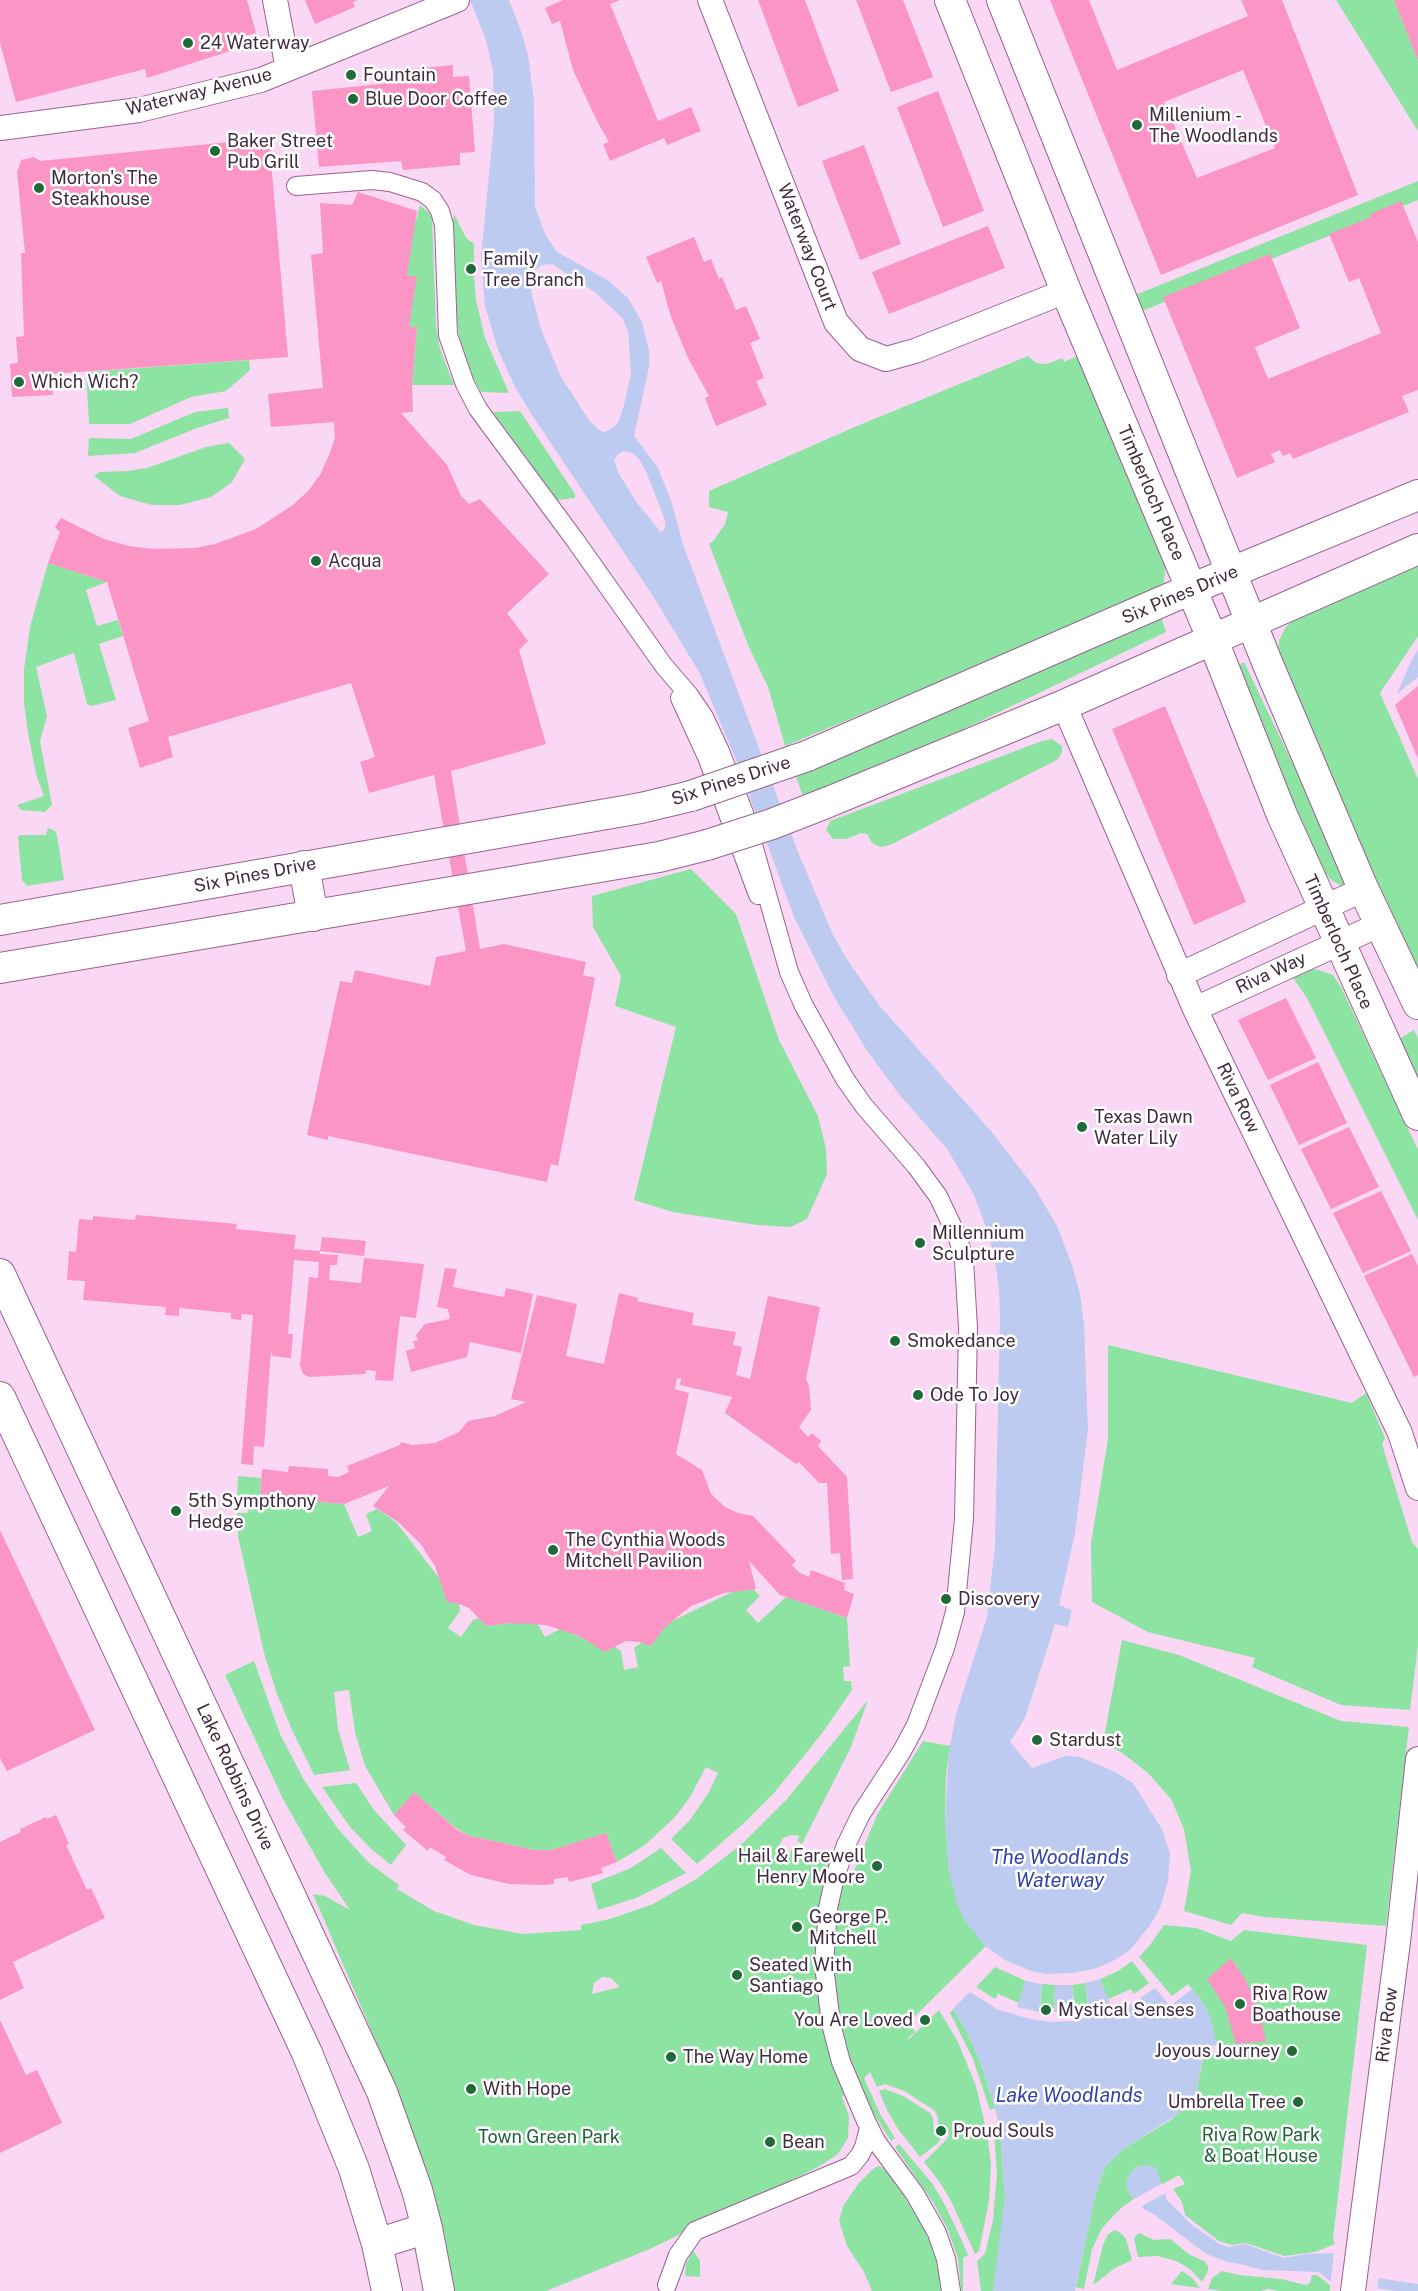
<!DOCTYPE html>
<html>
<head>
<meta charset="utf-8">
<style>
	body { margin:0 }
	canvas { display:block; background:#fad7f5 }
</style>
</head>
<body>
<canvas width="1418" height="2291"></canvas>
<script>
const g = document.querySelector('canvas').getContext('2d');
g.lineJoin = 'round';
function fill(path, color) {
  g.fillStyle = color;
  g.fill(path, 'evenodd');
}
function shape(rows) {
  const path = new Path2D();
  for (const r of rows) {
    path.moveTo(r[0], r[1]);
    for (let i = 2; i < r.length; i += 2) path.lineTo(r[i], r[i + 1]);
  }
  return path;
}
function stroke(path, color, width, dash) {
  g.strokeStyle = color;
  g.lineWidth = width;
  g.lineCap = dash ? 'butt' : 'round';
  g.setLineDash(dash || []);
  g.stroke(path);
}
function label(font, color, halo, rows, align = 'center') {
  g.font = font + ' "Public Sans",sans-serif';
  g.lineWidth = 5;
  g.setLineDash([]);
  g.textBaseline = 'middle';
  g.strokeStyle = halo;
  g.fillStyle = color;
  for (const [text, x, y, turn = 0] of rows) {
    g.save();
    g.translate(x, y);
    g.rotate((+turn || 0) * Math.PI / 180);
    g.textAlign = isNaN(turn) ? turn : align;
    if (halo) g.strokeText(text, 0, 0);
    g.fillText(text, 0, 0);
    g.restore();
  }
}
const green = shape([
	[1336,0,1394,0,1418,61,1418,131],
	[1418,181,1418,200,1142,311,1135,295],
	[420,205,429,213,432,218,436,325,440,349,454,385,412,385,417,328,409,327,416,276,407,276,411,239],
	[454,214,466,238,474,244,474,262,468,263,468,275,474,276,476,300,485,338,509,393,481,392,471,374,459,336,456,315,453,221],
	[1028,356,1036,363,1047,364,1062,358,1064,362,1078,356,1160,555,1165,568,1164,583,1156,591,1142,598,785,746,768,687,748,645,709,544,714,540,725,524,728,512,709,507,709,491,857,426],
	[249,360,250,370,226,391,191,397,130,424,89,424,86,372],
	[228,408,229,418,197,428,135,453,88,456,89,438,131,439,195,412],
	[520,411,575,494,575,498,557,500,493,412],
	[229,443,245,459,232,482,211,497,180,505,152,505,120,496,94,476,100,472,128,471,147,468,206,447],
	[48,563,107,582,86,590,97,626,118,620,123,636,99,644,116,700,92,706,87,704,74,653,36,667,47,716,40,741,52,805,45,812,21,810,17,805,44,796,36,774,28,733,24,703,24,669,30,627],
	[1418,565,1418,636,1380,693,1418,779,1418,975,1373,881,1278,653,1279,640,1286,627,1295,618],
	[1161,617,1166,632,966,728,803,797,795,773],
	[1244,662,1298,775,1322,818,1345,880,1343,887,1331,880,1314,859,1233,668],
	[1052,739,1062,746,1062,752,1058,759,1049,764,890,845,880,847,872,843,867,834,861,833,846,839,833,839,826,830,830,821,1042,741],
	[48,828,55,831,57,835,64,880,27,886,22,880,18,837,20,835,46,835],
	[691,869,736,914,779,1040,818,1116,826,1149,827,1174,807,1219,791,1227,757,1225,673,1212,634,1200,676,1027,615,1006,621,976,593,927,592,896],
	[1307,968,1319,970,1333,975,1341,987,1418,1150,1418,1220,1307,998,1291,975],
	[1414,1030,1418,1039,1418,1090,1396,1041],
	[1108,1345,1352,1403,1366,1393,1385,1438,1382,1444,1412,1542,1418,1549,1418,1646,1410,1710,1341,1705,1252,1667,1255,1658,1148,1632,1092,1602,1091,1543,1108,1439],
	[238,1476,261,1478,260,1497,344,1504,358,1537,372,1531,366,1514,377,1509,396,1522,459,1604,460,1611,448,1628,461,1637,473,1620,480,1618,486,1626,510,1623,537,1623,545,1637,560,1629,590,1641,614,1646,621,1651,624,1670,638,1667,634,1648,670,1622,736,1590,753,1589,760,1596,746,1610,758,1623,786,1597,847,1618,850,1666,843,1667,844,1681,851,1681,852,1690,823,1732,774,1793,743,1824,697,1864,671,1839,690,1820,709,1792,718,1773,706,1767,690,1797,675,1817,645,1845,617,1862,606,1833,551,1850,535,1850,470,1836,457,1829,414,1793,394,1815,365,1766,355,1732,349,1690,334,1692,338,1729,350,1770,314,1775,293,1732,277,1694,264,1653,238,1536,237,1513,248,1513,249,1497,237,1496],
	[1122,1640,1179,1655,1341,1721,1409,1727,1386,1926,1264,1917,1242,1913,1231,1925,1184,1911,1191,1871,1184,1829,1171,1799,1148,1773,1121,1752,1103,1743],
	[254,1661,280,1734,304,1780,338,1829,369,1863,399,1885,397,1889,434,1911,474,1925,523,1934,581,1930,581,1925,610,1919,653,1904,698,1878,743,1843,787,1799,868,1700,851,1747,802,1844,797,1841,799,1836,792,1835,783,1838,779,1846,779,1851,786,1860,794,1845,853,1873,877,1815,923,1741,950,1746,946,1776,945,1819,949,1872,986,1946,909,2022,915,2032,907,2039,909,2039,939,2010,958,2042,976,2086,987,2133,991,2165,989,2201,979,2251,975,2254,951,2201,941,2184,924,2162,947,2139,949,2134,947,2127,944,2125,938,2128,938,2117,934,2110,904,2091,885,2084,877,2087,870,2072,864,2078,880,2114,895,2138,891,2141,874,2114,859,2082,842,2097,849,2116,848,2138,838,2154,818,2167,652,2248,546,2291,439,2291,403,2105,313,1894,325,1896,350,1910,325,1873,283,1799,225,1675],
	[602,1977,611,1978,620,1987,592,1994,594,1983],
	[356,1783,374,1810,406,1845,391,1865,371,1849,350,1827,322,1787],
	[661,1848,686,1873,636,1898,598,1910,591,1884,631,1868],
	[1164,1925,1196,1928,1231,1941,1244,1930,1367,1945,1333,2239,1335,2244,1315,2252,1284,2256,1246,2243,1232,2245,1219,2241,1185,2215,1182,2202,1173,2189,1185,2184,1179,2175,1161,2185,1157,2170,1153,2167,1144,2165,1135,2168,1129,2175,1127,2188,1134,2199,1121,2208,1102,2228,1092,2249,1084,2289,1076,2287,1096,2192,1105,2167,1123,2149,1172,2119,1196,2094,1211,2019,1200,1999,1188,1984,1172,1996,1139,1957,1150,1945],
	[1132,1961,1149,1983,1134,1994,1131,1989,1108,1999,1100,1979,1118,1971],
	[995,1967,1026,1981,1019,2003,998,1994,995,1999,976,1987],
	[1085,1983,1088,2005,1075,2007,1072,1985],
	[1042,1984,1055,1985,1054,2008,1040,2007],
	[953,2009,968,2034,981,2064,995,2108,990,2110,973,2059,950,2013],
	[885,2089,903,2096,930,2113,933,2118,934,2134,939,2136,943,2134,938,2143,920,2157,898,2129,887,2110,879,2091],
	[1000,2131,1005,2196,1001,2240,993,2291,981,2291,977,2261,985,2254,993,2220,997,2174,994,2132],
	[899,2144,932,2183,945,2205,962,2241,968,2255,963,2258,963,2291,961,2291,958,2259,948,2230,933,2202,895,2147],
	[879,2166,888,2171,923,2226,937,2260,941,2291,872,2291,864,2272,847,2246,839,2221,843,2206,858,2184,874,2168],
	[1115,2230,1122,2234,1126,2239,1132,2260,1115,2268,1093,2285,1103,2245,1108,2234],
	[1139,2233,1154,2240,1170,2239,1190,2255,1204,2261,1208,2266,1208,2271,1202,2282,1190,2269,1176,2261,1158,2256,1138,2257,1134,2238],
	[693,2250,700,2261,700,2277,685,2276,686,2264],
	[1182,2271,1192,2278,1200,2288,1171,2284],
	[1222,2271,1239,2275,1281,2279,1306,2285,1310,2283,1312,2275,1317,2275,1330,2285,1330,2291,1279,2291,1268,2289,1260,2291,1222,2291,1208,2289,1212,2278]
]);
const water = shape([
	[470,0,509,0,522,34,528,55,534,102,535,207,545,234,557,252,609,281,628,298,642,322,649,350,649,367,634,436,657,466,671,500,683,544,741,700,798,852,833,935,846,958,879,1005,991,1131,1035,1188,1057,1226,1072,1265,1080,1294,1084,1324,1088,1430,1075,1533,1059,1605,1072,1610,1068,1627,1055,1624,1025,1718,1010,1742,1032,1768,1065,1756,1080,1757,1115,1772,1133,1783,1162,1829,1170,1853,1168,1881,1160,1908,1151,1924,1130,1950,1113,1961,1094,1969,1072,1973,1046,1974,1031,1971,1005,1960,984,1945,963,1918,957,1903,949,1872,945,1819,949,1751,956,1714,987,1617,995,1546,1000,1316,999,1289,994,1254,986,1227,974,1195,947,1149,898,1093,866,1049,833,995,794,917,735,757,699,672,651,593,532,415,516,389,498,350,485,306,481,257,494,123,493,70,485,37],
	[552,264,596,293,622,318,628,331,631,373,624,405,619,421,614,427,605,432,600,431,589,420,561,377,541,329,531,291,532,278,536,269,542,265],
	[623,451,632,453,639,459,647,474,665,520,665,529,661,532,637,503,618,472,614,460,618,454],
	[1418,649,1418,677,1397,694,1408,668],
	[1100,1979,1110,2004,1089,2010,1085,1983],
	[1026,1981,1042,1984,1039,2012,1017,2007],
	[1055,1985,1072,1985,1075,2012,1054,2012],
	[1155,1988,1170,2006,1192,1989,1206,2007,1211,2019,1219,2054,1203,2055,1196,2094,1184,2110,1123,2149,1105,2167,1096,2192,1075,2291,993,2291,1005,2196,1000,2131,995,2108,981,2064,968,2034,953,2009,970,1992,997,2009,1026,2018,1049,2022,1073,2021,1118,2010,1135,2002],
	[1144,2165,1153,2167,1157,2170,1167,2200,1192,2225,1221,2245,1229,2247,1245,2244,1284,2258,1305,2254,1334,2253,1332,2271,1418,2284,1418,2291,1396,2291,1331,2282,1319,2272,1262,2270,1245,2265,1228,2262,1206,2254,1155,2215,1145,2210,1129,2194,1126,2184,1129,2175,1135,2168]
]);
const pier = shape([
	[1218,2045,1219,2054,1182,2056,1181,2047],
	[1163,2183,1166,2193,1138,2208,1133,2203,1132,2200],
	[1335,2250,1337,2253,1335,2269,1379,2275,1377,2291,1330,2285]
]);
const building = shape([
	[0,0,247,0,256,33,237,38,239,48,147,78,145,69,16,102,0,43],
	[305,0,358,0,353,2,355,7,315,24],
	[563,0,620,0,610,4,658,121,691,107,701,131,667,145,664,138,610,161,603,144,609,142,597,121,573,70,560,21,552,24,545,8],
	[758,0,805,0,839,91,798,107],
	[856,0,903,0,933,77,891,92],
	[1050,0,1089,0,1117,70,1248,16,1241,0,1282,0,1358,195,1161,275],
	[1243,70,1275,148,1197,178,1164,102],
	[1394,0,1418,0,1418,61],
	[453,65,453,77,469,76,475,152,460,153,460,165,403,170,401,161,319,167,312,91,399,82,398,70],
	[938,91,984,211,943,227,897,107],
	[269,138,288,357,51,374,53,395,12,397,10,364,18,363,16,337,24,336,21,253,25,253,17,172,21,160,34,157,40,161],
	[864,145,901,244,860,260,822,161],
	[358,192,417,211,407,276,417,276,409,327,417,327,412,385,413,412,401,413,447,465,461,496,469,504,480,499,549,574,507,613,528,641,519,650,546,744,451,771,480,949,504,944,586,962,583,975,595,978,558,1166,551,1164,547,1182,328,1136,328,1140,307,1135,340,981,352,983,355,970,430,986,436,957,466,951,434,775,369,793,360,762,375,757,351,683,168,737,173,757,140,768,128,728,149,721,107,582,48,563,60,532,55,527,61,518,104,539,129,546,153,549,195,548,215,544,256,529,293,505,308,491,320,475,329,455,335,438,334,422,271,427,268,394,323,388,311,255,323,253,320,203,352,205],
	[1401,201,1418,242,1418,390,1402,396,1409,412,1293,459,1290,453,1283,456,1280,450,1271,454,1275,462,1237,478,1163,297,1270,254,1300,328,1255,347,1268,379,1381,333,1359,278,1349,282,1329,234,1371,217,1370,214],
	[988,226,1005,268,889,314,872,272],
	[694,237,704,262,711,259,719,279,722,277,736,310,746,306,760,339,750,343,764,378,756,381,767,405,716,426,705,398,709,396,688,358,671,317,661,281,657,283,646,257],
	[1418,686,1418,759,1395,705],
	[1165,706,1246,902,1194,925,1112,729],
	[1286,998,1316,1058,1268,1080,1238,1020],
	[1318,1062,1347,1123,1299,1145,1270,1085],
	[1349,1127,1379,1187,1331,1209,1301,1149],
	[1381,1191,1411,1251,1363,1273,1333,1213],
	[136,1215,237,1224,236,1229,296,1235,294,1249,320,1251,320,1254,338,1255,337,1265,330,1265,329,1280,361,1283,364,1258,424,1264,416,1318,400,1316,393,1381,375,1380,376,1371,366,1370,365,1374,310,1377,303,1374,300,1365,309,1277,318,1278,319,1262,294,1260,288,1334,293,1334,291,1358,272,1356,271,1351,264,1447,254,1446,253,1465,241,1464,253,1315,242,1314,241,1320,231,1319,231,1313,179,1308,179,1316,165,1315,166,1307,83,1300,85,1281,67,1280,69,1251,76,1252,79,1219,93,1220,93,1216,135,1220],
	[322,1237,366,1241,364,1256,320,1251],
	[1412,1254,1418,1266,1418,1375,1414,1377,1364,1276],
	[445,1268,457,1269,453,1287,504,1297,506,1288,533,1294,521,1353,470,1342,467,1357,411,1372,406,1351,415,1348,413,1341,418,1340,416,1335,425,1324,450,1319,448,1309,437,1307],
	[619,1293,638,1298,637,1301,694,1313,692,1325,736,1332,733,1345,742,1347,736,1375,750,1379,768,1296,820,1307,806,1379,809,1386,811,1410,799,1427,808,1437,812,1433,821,1441,818,1446,847,1477,853,1579,842,1580,840,1553,831,1554,827,1483,819,1483,799,1462,796,1464,725,1413,732,1397,680,1385,681,1379,677,1378,675,1389,689,1393,676,1454,702,1470,711,1494,725,1507,738,1513,753,1516,796,1561,792,1565,800,1573,809,1577,811,1570,845,1583,844,1590,854,1594,847,1618,780,1595,749,1561,756,1589,724,1593,691,1606,665,1627,651,1646,640,1642,626,1641,605,1652,579,1636,546,1625,510,1623,486,1626,469,1608,459,1604,447,1602,435,1566,420,1543,398,1522,373,1506,389,1486,344,1504,260,1497,262,1469,288,1472,289,1466,328,1469,328,1476,338,1477,349,1472,347,1466,400,1445,401,1442,412,1445,435,1443,459,1432,468,1421,495,1416,526,1402,511,1399,537,1295,577,1304,566,1356,604,1364],
	[0,1530,95,1730,7,1771,0,1758],
	[414,1792,457,1830,470,1836,535,1850,551,1850,606,1833,617,1862,601,1868,603,1873,593,1876,569,1882,568,1877,554,1879,554,1884,543,1885,509,1884,471,1875,444,1860,446,1857,430,1847,428,1851,403,1830,406,1827,394,1815],
	[56,1815,69,1844,66,1845,87,1890,91,1888,105,1918,13,1962,24,1988,0,2000,0,1842,21,1832,20,1829,46,1817,47,1819],
	[1231,1958,1245,1979,1258,2006,1266,2041,1236,2044,1225,2007,1207,1979],
	[0,2020,26,2075,37,2070,62,2123,0,2153]
]);
const pedestrian = shape([
	[296,186,372,180,390,182,422,192,433,200,440,211,444,225,448,335,465,384,478,409,575,540,664,666,689,695,704,717,720,751,744,813,789,972,804,1006,845,1079,864,1106,916,1166,938,1196,958,1238,964,1260,968,1328,964,1519,955,1612,945,1648,916,1725,902,1751,861,1814,846,1845,835,1877,828,1908,824,1965,831,2024,841,2062,866,2121,876,2141,915,2194,937,2233,946,2259,951,2291],
	[680,698,707,757,758,895],
	[667,2285,678,2255,695,2231,851,2166,860,2155,864,2147,869,2128]
]);
const minor = shape([
	[275,0,288,69],
	[710,0,836,322,860,349,886,359,915,351,1066,291],
	[0,128,139,110,261,80,457,0],
	[1064,705,1195,1009,1400,1433,1418,1488],
	[1179,975,1364,889],
	[1195,1009,1381,924],
	[1353,2291,1398,1942,1418,1759]
]);
const tertiary = shape([
	[950,0,1066,291,1212,638,1282,815,1418,1115],
	[1002,0,1267,662,1362,886,1418,1004],
	[807,756,1191,589,1418,495],
	[826,803,1064,705,1418,549],
	[304,866,313,916],
	[0,920,641,808,691,796],
	[0,968,659,857,707,845],
	[0,1274,382,2092,417,2190,427,2228,439,2291],
	[0,1397,307,2053,354,2169,377,2244,387,2291],
	[377,2244,427,2228]
]);
const tertiaryBridge = shape([
	[691,796,807,756],
	[707,845,772,824,826,803]
]);
const markers = [
	[188,43,6,"#1f6a38"],
	[351,75,6,"#1f6a38"],
	[353,99,6,"#1f6a38"],
	[1137,125,6,"#1f6a38"],
	[215,151,6,"#1f6a38"],
	[39,188,6,"#1f6a38"],
	[471,269,6,"#1f6a38"],
	[19,382,6,"#1f6a38"],
	[316,561,6,"#1f6a38"],
	[1082,1127,6,"#1f6a38"],
	[920,1243,6,"#1f6a38"],
	[895,1341,6,"#1f6a38"],
	[918,1395,6,"#1f6a38"],
	[176,1511,6,"#1f6a38"],
	[553,1550,6,"#1f6a38"],
	[946,1599,6,"#1f6a38"],
	[1037,1740,6,"#1f6a38"],
	[877,1866,6,"#1f6a38"],
	[797,1927,6,"#1f6a38"],
	[737,1975,6,"#1f6a38"],
	[1240,2004,6,"#1f6a38"],
	[1046,2010,6,"#1f6a38"],
	[925,2020,6,"#1f6a38"],
	[1292,2051,6,"#1f6a38"],
	[671,2057,6,"#1f6a38"],
	[471,2089,6,"#1f6a38"],
	[1298,2102,6,"#1f6a38"],
	[941,2131,6,"#1f6a38"],
	[770,2142,6,"#1f6a38"]
];
const poiNames = [
	["24 Waterway",200,43],
	["Fountain",363,75],
	["Blue Door Coffee",365,99],
	["Millenium -",1149,115],
	["The Woodlands",1149,136],
	["Baker Street",227,141],
	["Pub Grill",227,162],
	["Morton's The",51,178],
	["Steakhouse",51,199],
	["Family",483,259],
	["Tree Branch",483,280],
	["Which Wich?",31,382],
	["Acqua",328,561],
	["Texas Dawn",1094,1117],
	["Water Lily",1094,1138],
	["Millennium",932,1233],
	["Sculpture",932,1254],
	["Smokedance",907,1341],
	["Ode To Joy",930,1395],
	["5th Sympthony",188,1501],
	["Hedge",188,1522],
	["The Cynthia Woods",565,1540],
	["Mitchell Pavilion",565,1561],
	["Discovery",958,1599],
	["Stardust",1049,1740],
	["Hail & Farewell",865,1856,"right"],
	["Henry Moore",865,1877,"right"],
	["George P.",809,1917],
	["Mitchell",809,1938],
	["Seated With",749,1965],
	["Santiago",749,1986],
	["Riva Row",1252,1994],
	["Boathouse",1252,2015],
	["Mystical Senses",1058,2010],
	["You Are Loved",913,2020,"right"],
	["Joyous Journey",1280,2051,"right"],
	["The Way Home",683,2057],
	["With Hope",483,2089],
	["Umbrella Tree",1286,2102,"right"],
	["Proud Souls",953,2131],
	["Bean",782,2142]
];
const streetNames = [
	["Waterway Avenue",199,92,-14],
	["Waterway Court",807,247,69],
	["Timberloch Place",1151,493,67],
	["Six Pines Drive",1180,595,-23],
	["Six Pines Drive",731,781,-18],
	["Six Pines Drive",255,875,-11],
	["Timberloch Place",1338,942,66],
	["Riva Way",1271,973,-25],
	["Riva Row",1238,1098,64],
	["Lake Robbins Drive",235,1777,65],
	["Riva Row",1387,2025,-83]
];
const parkNames = [
	["Riva Row Park",1261,2135],
	["& Boat House",1261,2156],
	["Town Green Park",549,2137]
];
const waterNames = [
	["The Woodlands",1060,1858],
	["Waterway",1060,1881],
	["Lake Woodlands",1069,2096]
];
fill(green, '#8de3a1');
fill(water, '#becbf0');
fill(pier, '#fad7f5');
fill(building, '#fb95c6');
stroke(pedestrian, '#976391', 20);
stroke(minor, '#976391', 26);
stroke(tertiary, '#976391', 32);
stroke(pedestrian, '#fff', 18);
stroke(minor, '#fff', 24);
stroke(tertiary, '#fff', 30);
stroke(tertiaryBridge, '#976391', 32, []);
stroke(tertiaryBridge, '#fff', 30);
for (const [x, y, r, color] of markers) {
  const dot = new Path2D();
  dot.arc(x, y, r, 0, 2 * Math.PI);
  g.fillStyle = color;
  g.fill(dot);
  stroke(dot, '#fff', 2);
}
label('18px', '#412b3e', '#fff', poiNames, 'left');
label('18px', '#412b3e', '#fff', streetNames);
label('18px', '#206235', '#fff', parkNames);
label('italic 20px', '#3142a9', '#fff', waterNames);
</script>
</body>
</html>
